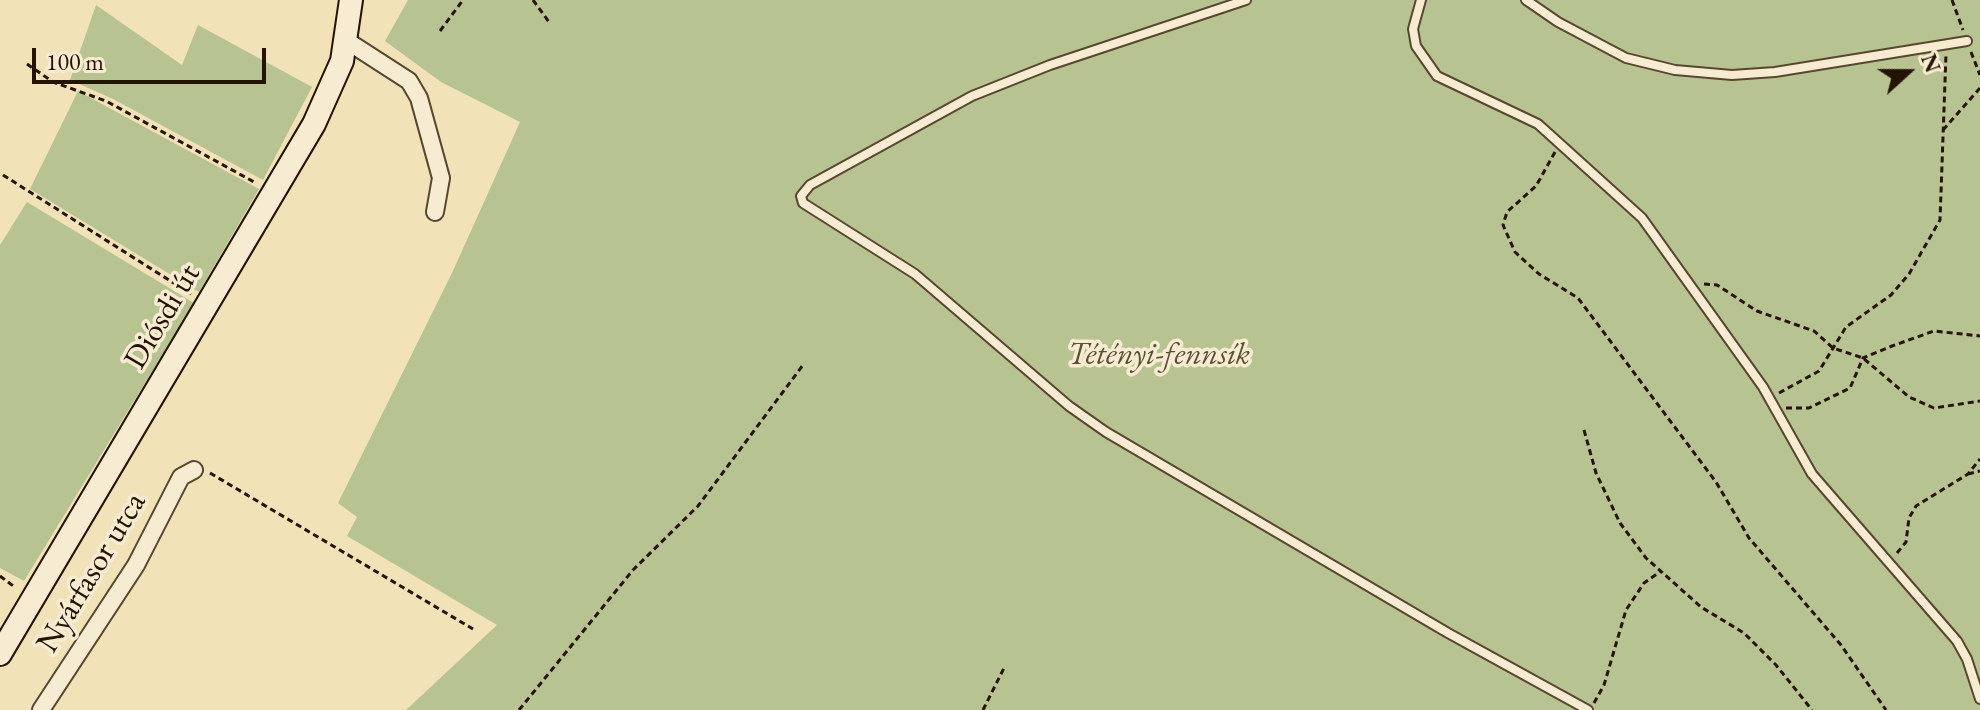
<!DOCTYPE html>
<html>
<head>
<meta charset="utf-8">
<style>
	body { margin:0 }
	#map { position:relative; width:1980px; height:710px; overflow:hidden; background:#f2e2b8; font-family:"EB Garamond",serif }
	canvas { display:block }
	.north { position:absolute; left:1868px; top:32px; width:80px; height:80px; -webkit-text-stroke:6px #f7ecd1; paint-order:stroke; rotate:69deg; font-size:22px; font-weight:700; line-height:32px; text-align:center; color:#251301 }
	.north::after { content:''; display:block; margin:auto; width:28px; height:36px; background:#251301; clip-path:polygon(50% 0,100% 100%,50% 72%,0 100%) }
	.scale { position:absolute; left:32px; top:48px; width:234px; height:36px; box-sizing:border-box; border:4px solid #251301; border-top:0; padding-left:10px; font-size:24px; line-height:28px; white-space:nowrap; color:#251301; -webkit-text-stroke:6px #f7ecd1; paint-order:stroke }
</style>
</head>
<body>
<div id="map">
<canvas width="1980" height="710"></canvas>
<div class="north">N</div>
<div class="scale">100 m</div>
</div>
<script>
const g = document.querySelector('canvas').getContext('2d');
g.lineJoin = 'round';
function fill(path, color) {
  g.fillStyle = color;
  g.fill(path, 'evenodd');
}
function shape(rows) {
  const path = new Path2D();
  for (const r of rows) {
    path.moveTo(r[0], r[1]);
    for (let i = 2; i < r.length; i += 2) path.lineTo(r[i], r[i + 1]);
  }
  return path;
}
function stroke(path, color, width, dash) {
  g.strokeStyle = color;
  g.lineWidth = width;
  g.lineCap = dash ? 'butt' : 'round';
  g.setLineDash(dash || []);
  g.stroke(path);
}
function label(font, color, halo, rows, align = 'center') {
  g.font = font + ' "EB Garamond",serif';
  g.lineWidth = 7;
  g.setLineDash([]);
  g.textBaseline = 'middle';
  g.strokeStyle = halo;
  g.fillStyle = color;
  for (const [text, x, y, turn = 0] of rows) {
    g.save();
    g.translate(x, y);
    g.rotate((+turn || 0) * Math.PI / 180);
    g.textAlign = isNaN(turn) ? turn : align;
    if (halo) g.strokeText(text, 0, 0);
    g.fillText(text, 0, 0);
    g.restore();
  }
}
const green = shape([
	[408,0,1980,0,1980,710,406,710,497,625,347,536,357,517,338,503,452,273,520,122,441,82,385,41],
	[96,5,182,65,198,25,312,87,263,180,113,99,70,80],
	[78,91,259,189,199,292,30,189],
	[27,202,194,303,24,581,0,568,0,245]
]);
const path = shape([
	[533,0,549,22],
	[1952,0,1963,30],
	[440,31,463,0],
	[1971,52,1980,75],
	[27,64,53,82,106,101,256,183],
	[1943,130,1980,88],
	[1555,152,1536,186,1507,212,1503,225,1515,252,1539,274,1578,298,1716,482,1749,538,1841,645,1886,710],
	[3,175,191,294],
	[1704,284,1717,285,1757,311,1814,331,1833,348,1863,358,1909,397,1934,408,1980,401],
	[1779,393,1819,371,1846,327,1891,295,1909,274,1940,220,1946,54],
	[1786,408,1809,408,1850,388,1863,358,1892,346,1934,331,1980,336],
	[1584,430,1596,473,1620,523,1646,558,1701,607,1744,633,1776,665,1812,710],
	[210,473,473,629],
	[1968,474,1980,471],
	[1897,553,1906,542,1909,518,1916,506,1968,474,1980,459],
	[0,576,16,588],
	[1594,703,1604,685,1626,610,1644,583,1661,571],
	[519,710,633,570,698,506,803,365],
	[983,710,1004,668]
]);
const service = shape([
	[1246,0,1050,65,972,96,810,185,801,196,803,203,915,274,1069,406,1106,432,1448,633,1588,710],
	[1421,0,1413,29,1416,46,1437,76,1538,124,1642,218,1763,387,1812,474,1957,641,1967,659,1980,699],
	[1526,0,1558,22,1626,58,1675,70,1732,75,1775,72,1967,41]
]);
const minor = shape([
	[347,41,409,81,419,98,441,178,435,212],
	[41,710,136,565,181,477,194,470]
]);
const secondary = shape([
	[0,654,314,124,342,61,351,0]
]);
const streetNames = [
	["Diósdi út",163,317,-59],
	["Nyárfasor utca",92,573,-59]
];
const parkNames = [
	["Tétényi-fennsík",1159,355]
];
fill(green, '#b7c491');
stroke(service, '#58472f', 12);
stroke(minor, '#58472f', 20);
stroke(secondary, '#251301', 26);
stroke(path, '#251301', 3, [6, 4]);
stroke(service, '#f7ecd1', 8);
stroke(minor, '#f7ecd1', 16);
stroke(secondary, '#f7ecd1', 22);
label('32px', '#251301', '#f7ecd1', streetNames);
label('italic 32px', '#585133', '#f7ecd1', parkNames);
</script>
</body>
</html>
